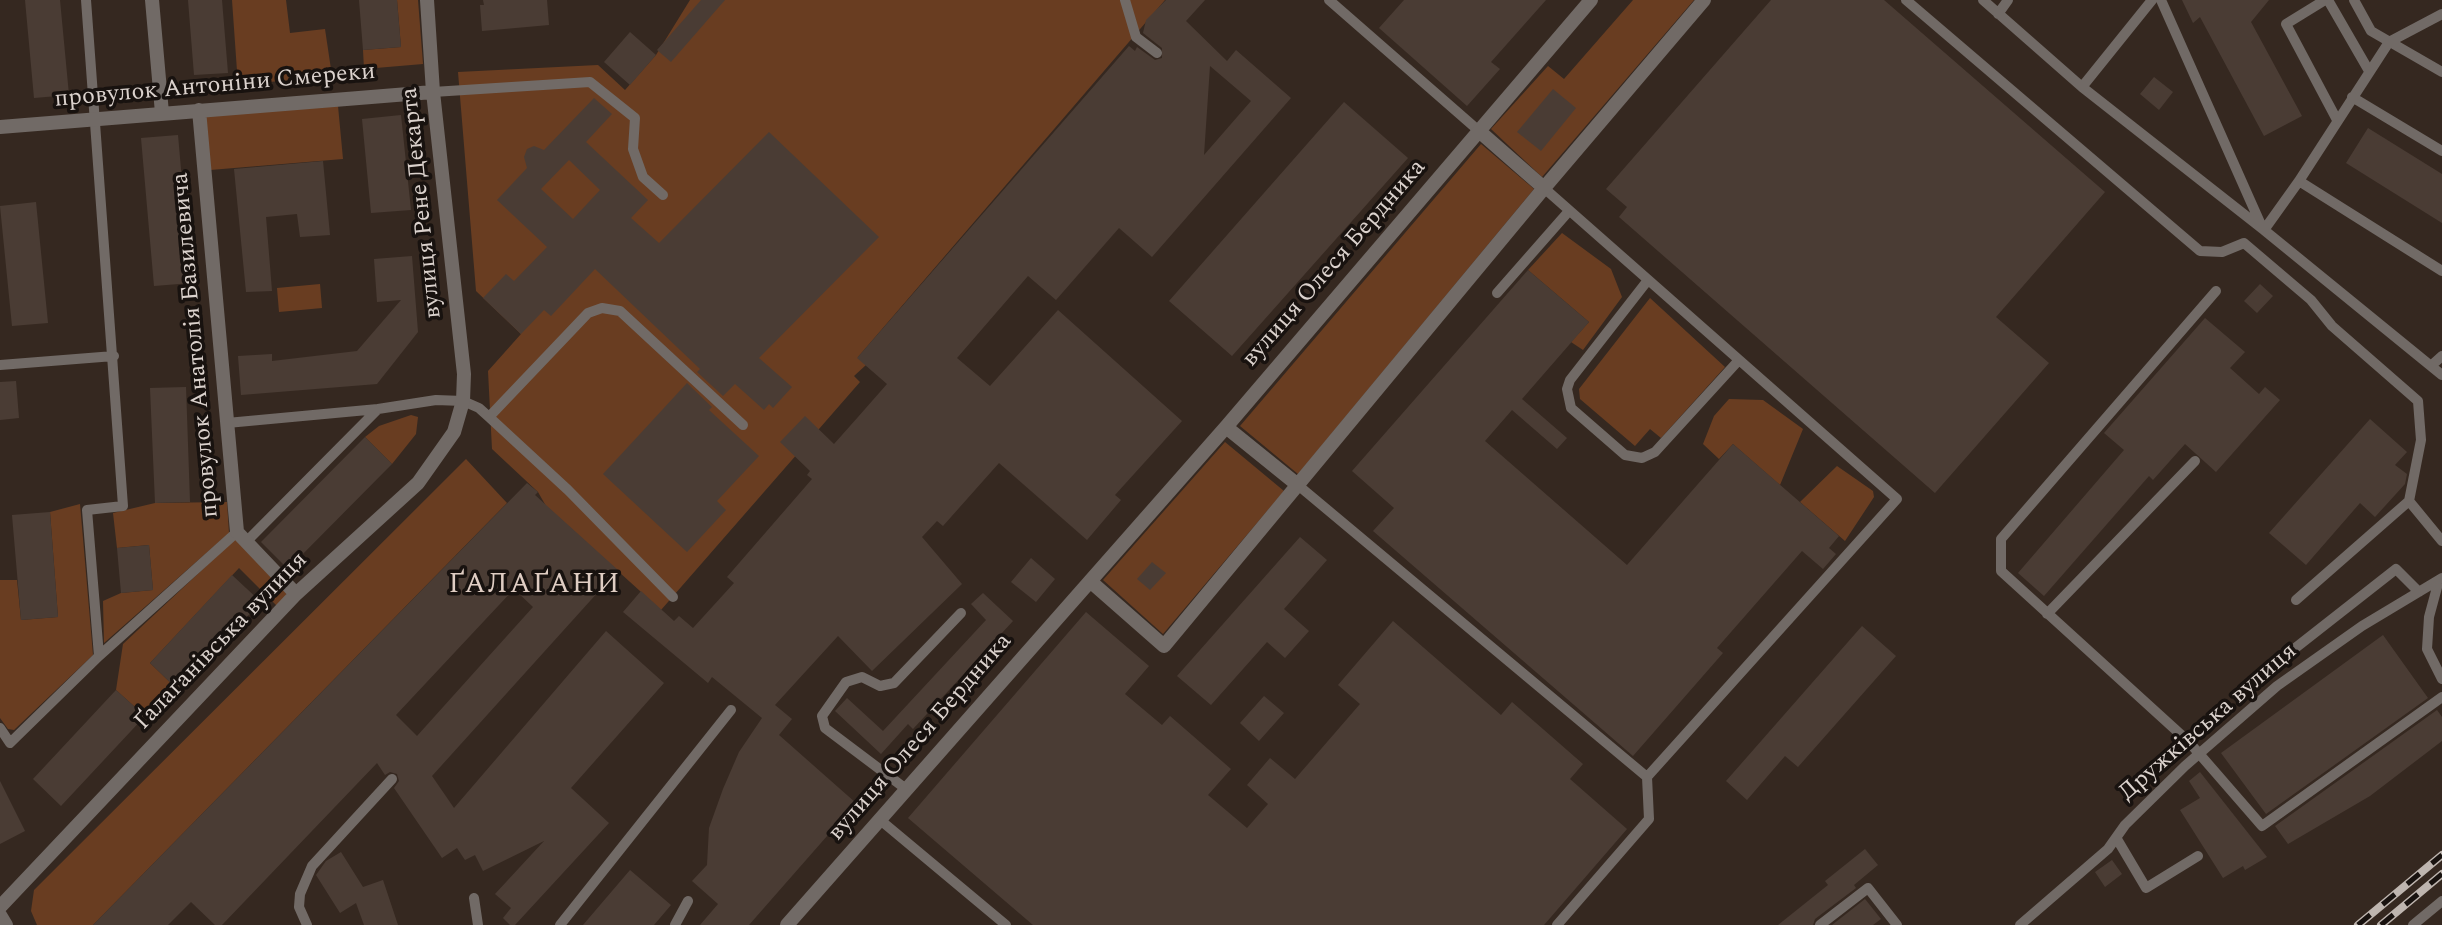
<!DOCTYPE html>
<html>
<head>
<meta charset="utf-8">
<style>
	body { margin:0 }
	canvas { display:block; background:#352820 }
</style>
</head>
<body>
<canvas width="2442" height="925"></canvas>
<script>
const g = document.querySelector('canvas').getContext('2d');
g.lineJoin = 'round';
function fill(path, color) {
  g.fillStyle = color;
  g.fill(path, 'evenodd');
}
function shape(rows) {
  const path = new Path2D();
  for (const r of rows) {
    path.moveTo(r[0], r[1]);
    for (let i = 2; i < r.length; i += 2) path.lineTo(r[i], r[i + 1]);
  }
  return path;
}
function stroke(path, color, width, dash) {
  g.strokeStyle = color;
  g.lineWidth = width;
  g.lineCap = dash ? 'butt' : 'round';
  g.setLineDash(dash || []);
  g.stroke(path);
}
function label(font, color, halo, rows, align = 'center') {
  g.font = font + ' Spectral,serif';
  g.lineWidth = 7;
  g.setLineDash([]);
  g.textBaseline = 'middle';
  g.strokeStyle = halo;
  g.fillStyle = color;
  for (const [text, x, y, turn = 0] of rows) {
    g.save();
    g.translate(x, y);
    g.rotate((+turn || 0) * Math.PI / 180);
    g.textAlign = isNaN(turn) ? turn : align;
    if (halo) g.strokeText(text, 0, 0);
    g.fillText(text, 0, 0);
    g.restore();
  }
}
const green = shape([
	[232,0,286,0,290,33,325,29,332,76,238,85],
	[397,0,418,0,423,64,364,69,363,50,401,47],
	[690,0,1165,0,858,357,866,365,854,376,860,382,661,610,546,506,538,492,492,449,488,371,521,334,476,291,458,72,598,65,625,90,656,55],
	[1633,0,1694,0,1542,177,1491,129,1548,66,1564,79],
	[338,106,343,159,210,170,205,116],
	[1481,144,1534,189,1298,474,1240,426],
	[1562,233,1611,269,1622,297,1583,350,1571,342,1589,322,1528,270],
	[320,284,322,308,279,312,277,288],
	[1650,298,1725,367,1661,438,1650,429,1635,446,1580,399,1579,389],
	[1729,399,1763,400,1803,429,1780,485,1733,444,1719,459,1703,444,1714,416],
	[411,415,418,417,416,434,392,464,365,437,379,426],
	[1225,442,1284,491,1163,634,1103,580],
	[466,459,507,503,93,925,37,925,31,911,34,890],
	[1837,466,1873,491,1874,497,1845,541,1800,502],
	[227,502,229,533,104,643,103,601,121,593,153,590,149,545,117,548,113,513,155,503],
	[80,504,93,655,14,730,8,729,0,718,0,580,17,580,21,620,58,617,50,512],
	[235,539,287,594,277,606,239,568,150,663,178,690,145,716,116,690,123,644]
]);
const building = shape([
	[25,0,60,0,69,95,34,98],
	[188,0,222,0,228,73,194,75],
	[359,0,397,0,401,47,363,50],
	[483,0,547,0,549,25,482,31,480,5,484,5],
	[701,0,725,0,671,62,657,50],
	[1166,0,1205,0,1186,21,1227,61,1236,50,1291,98,1152,257,1119,228,1056,300,1028,276,957,358,990,386,1058,310,1182,421,1115,495,1121,500,1087,540,999,463,943,526,937,521,922,537,962,584,872,671,838,636,775,705,792,719,779,735,856,803,749,925,700,925,718,904,692,881,707,865,709,828,723,789,739,752,762,718,712,677,708,683,623,612,641,591,674,621,679,616,693,628,734,583,727,577,812,479,807,475,810,471,780,442,805,416,834,444,858,417,887,384,857,358,1129,46,1135,51,1137,47,1155,60,1162,58,1162,48,1143,33,1146,20],
	[1210,66,1251,101,1204,155],
	[1404,0,1546,0,1491,62,1500,69,1467,106,1379,28],
	[1771,0,1884,0,2105,192,1996,317,2049,363,1935,493,1619,217,1627,207,1606,189],
	[2182,0,2269,0,2251,22,2302,116,2264,136,2200,17,2193,23],
	[630,32,656,55,630,85,604,62],
	[2154,77,2173,92,2159,110,2140,94],
	[1553,89,1576,108,1541,151,1517,132],
	[594,98,612,114,586,142,648,200,631,218,659,243,769,132,879,237,759,358,792,387,773,408,769,404,764,410,735,384,723,396,697,372,700,369,595,269,551,316,544,310,521,334,483,298,506,274,514,281,547,247,497,200,527,168,524,157,527,149,534,146,544,150],
	[569,160,600,190,573,219,541,189],
	[1344,102,1408,158,1232,356,1169,301],
	[401,115,411,210,371,213,362,119],
	[2368,128,2442,174,2442,223,2346,163],
	[178,135,191,283,154,286,141,138],
	[323,161,330,235,300,237,297,214,266,217,272,291,246,292,234,169],
	[36,202,48,323,12,326,0,206],
	[412,256,418,332,377,384,241,395,238,356,272,354,272,361,357,351,401,300,377,302,374,259],
	[1528,270,1589,322,1522,399,1567,438,1557,449,1512,410,1485,441,1627,565,1733,444,1839,536,1829,548,1836,554,1823,569,1802,551,1717,648,1723,653,1633,756,1373,531,1394,508,1352,471],
	[2260,284,2273,296,2257,313,2244,301],
	[2205,318,2245,352,2230,368,2259,394,2265,387,2280,400,2216,472,2185,444,2153,480,2149,476,2044,596,2018,573,2124,450,2104,433],
	[16,381,19,418,0,420,0,382],
	[687,383,712,407,709,410,759,456,717,501,726,510,687,552,603,474],
	[186,387,190,502,155,503,150,388],
	[2370,419,2407,452,2395,465,2407,474,2405,484,2375,517,2360,503,2306,565,2269,533],
	[365,437,392,464,288,569,261,542],
	[527,483,538,492,535,495,618,570,432,776,454,808,606,631,664,683,571,788,609,823,515,925,510,925,503,918,511,908,495,894,544,841,483,871,475,855,465,860,457,848,442,858,394,788,399,781,397,774,390,772,385,775,377,763,222,925,215,925,191,902,168,925,93,925],
	[514,589,533,607,417,736,396,715],
	[50,512,58,617,21,620,12,515],
	[1300,537,1327,560,1284,609,1309,631,1285,658,1267,642,1211,705,1177,676],
	[149,545,153,590,121,593,117,548],
	[1031,558,1055,579,1036,602,1011,582],
	[1152,562,1166,573,1150,590,1137,579],
	[232,575,261,602,178,690,150,663],
	[983,593,1013,621,913,729,908,724,881,754,835,711,847,698,883,731,986,620,971,604],
	[1086,612,1149,666,1125,694,1162,725,1170,716,1231,769,1208,795,1247,828,1268,804,1247,785,1270,758,1295,779,1360,704,1338,685,1393,621,1501,715,1512,702,1583,764,1570,779,1627,829,1544,925,1033,925,908,818],
	[1862,626,1896,656,1798,767,1785,756,1747,800,1726,781],
	[2383,635,2428,698,2266,814,2221,753],
	[116,690,145,716,61,806,33,779],
	[1264,696,1284,713,1259,741,1240,723],
	[2437,710,2442,717,2442,741,2370,796,2288,844,2275,826],
	[2200,772,2267,857,2245,870,2243,866,2223,878,2180,810,2200,798,2189,781],
	[0,781,25,831,0,844],
	[1865,849,1878,865,1854,885,1856,888,1815,919,1813,925,1778,925,1828,885,1825,881],
	[341,852,363,887,383,880,398,925,364,925,356,903,340,913,316,875,326,861],
	[2112,860,2122,874,2105,887,2095,872],
	[630,870,671,905,654,925,583,925],
	[1865,899,1881,919,1873,925,1832,925]
]);
const service = shape([
	[1125,0,1136,37,1157,53],
	[1329,0,1479,131],
	[1906,0,2200,251,2222,252,2244,243,2311,300,2332,326,2418,401,2421,440,2409,501,2442,541],
	[1983,0,2082,87,2264,230],
	[2161,0,2262,227],
	[2325,0,2286,24,2337,120],
	[2328,0,2369,71],
	[2354,0,2371,31,2442,72],
	[1998,14,2008,0],
	[2442,14,2389,42,2299,181,2442,271],
	[2082,87,2152,0],
	[433,92,590,82,635,118,633,149,643,177,663,195],
	[2352,97,2442,151],
	[2299,181,2264,230,2442,375],
	[1544,188,1897,499,1647,777,1649,819,1557,925],
	[1648,280,1570,380,1567,389,1571,408,1625,455,1642,458,1655,452,1739,360],
	[2216,291,2001,539,2001,571,2189,742,2262,826,2442,697],
	[1497,293,1569,211],
	[0,365,114,356],
	[2432,365,2442,356],
	[489,417,588,313,602,308,620,311,743,425],
	[227,423,378,409],
	[1299,486,1647,777],
	[246,542,378,409,436,400,463,401,479,408,489,417,568,490,673,597],
	[2439,580,2429,617,2427,649,2442,679],
	[2296,600,2409,501],
	[2047,614,2195,461],
	[99,656,237,532],
	[2266,671,2396,569,2419,592],
	[0,728,10,743,99,656,87,510,123,506,86,0],
	[906,789,825,728,822,716,846,682,862,677,880,686,894,683,961,613],
	[879,819,1006,925],
	[2117,839,2146,888,2198,856],
	[474,898,478,925],
	[307,925,299,907,300,894,312,866,392,779],
	[560,925,731,710],
	[675,925,688,901],
	[1820,925,1868,888,1897,925],
	[2020,925,2108,849,2125,825,2185,766,2277,686,2362,626,2442,578],
	[2413,925,2442,901]
]);
const minor = shape([
	[152,0,162,113],
	[199,110,237,532,296,594],
	[0,127,433,92],
	[1479,131,1544,188],
	[1226,427,1299,486],
	[1090,581,1164,646,1544,188,1704,0],
	[0,907,296,594,418,483,454,432,463,401,464,374,433,92,427,0],
	[0,915,6,925],
	[787,925,1226,427,1591,0]
]);
const rail = shape([
	[2358,925,2442,855],
	[2381,925,2442,874]
]);
const streetNames = [
	["провулок Антоніни Смереки",215,87,-5],
	["вулиця Рене Декарта",423,203,-96],
	["вулиця Олеся Бердника",1335,264,-49],
	["провулок Анатолія Базилевича",197,345,-95],
	["Ґалаґанівська вулиця",222,642,-46],
	["Дружківська вулиця",2209,723,-41],
	["вулиця Олеся Бердника",921,738,-49]
];
const quarterNames = [
	["ҐАЛАҐАНИ",535,587]
];
fill(green, '#693d21');
fill(building, '#4a3c34');
stroke(service, '#716a66', 10);
stroke(minor, '#716a66', 14);
stroke(rail, '#beb5af', 8);
stroke(rail, '#18120f', 5, [16]);
label('24px', '#dbd2cd', '#18120f', streetNames);
g.letterSpacing = '2px';
label('28px', '#dfcdc3', '#18120f', quarterNames);
g.letterSpacing = '0px';
</script>
</body>
</html>
